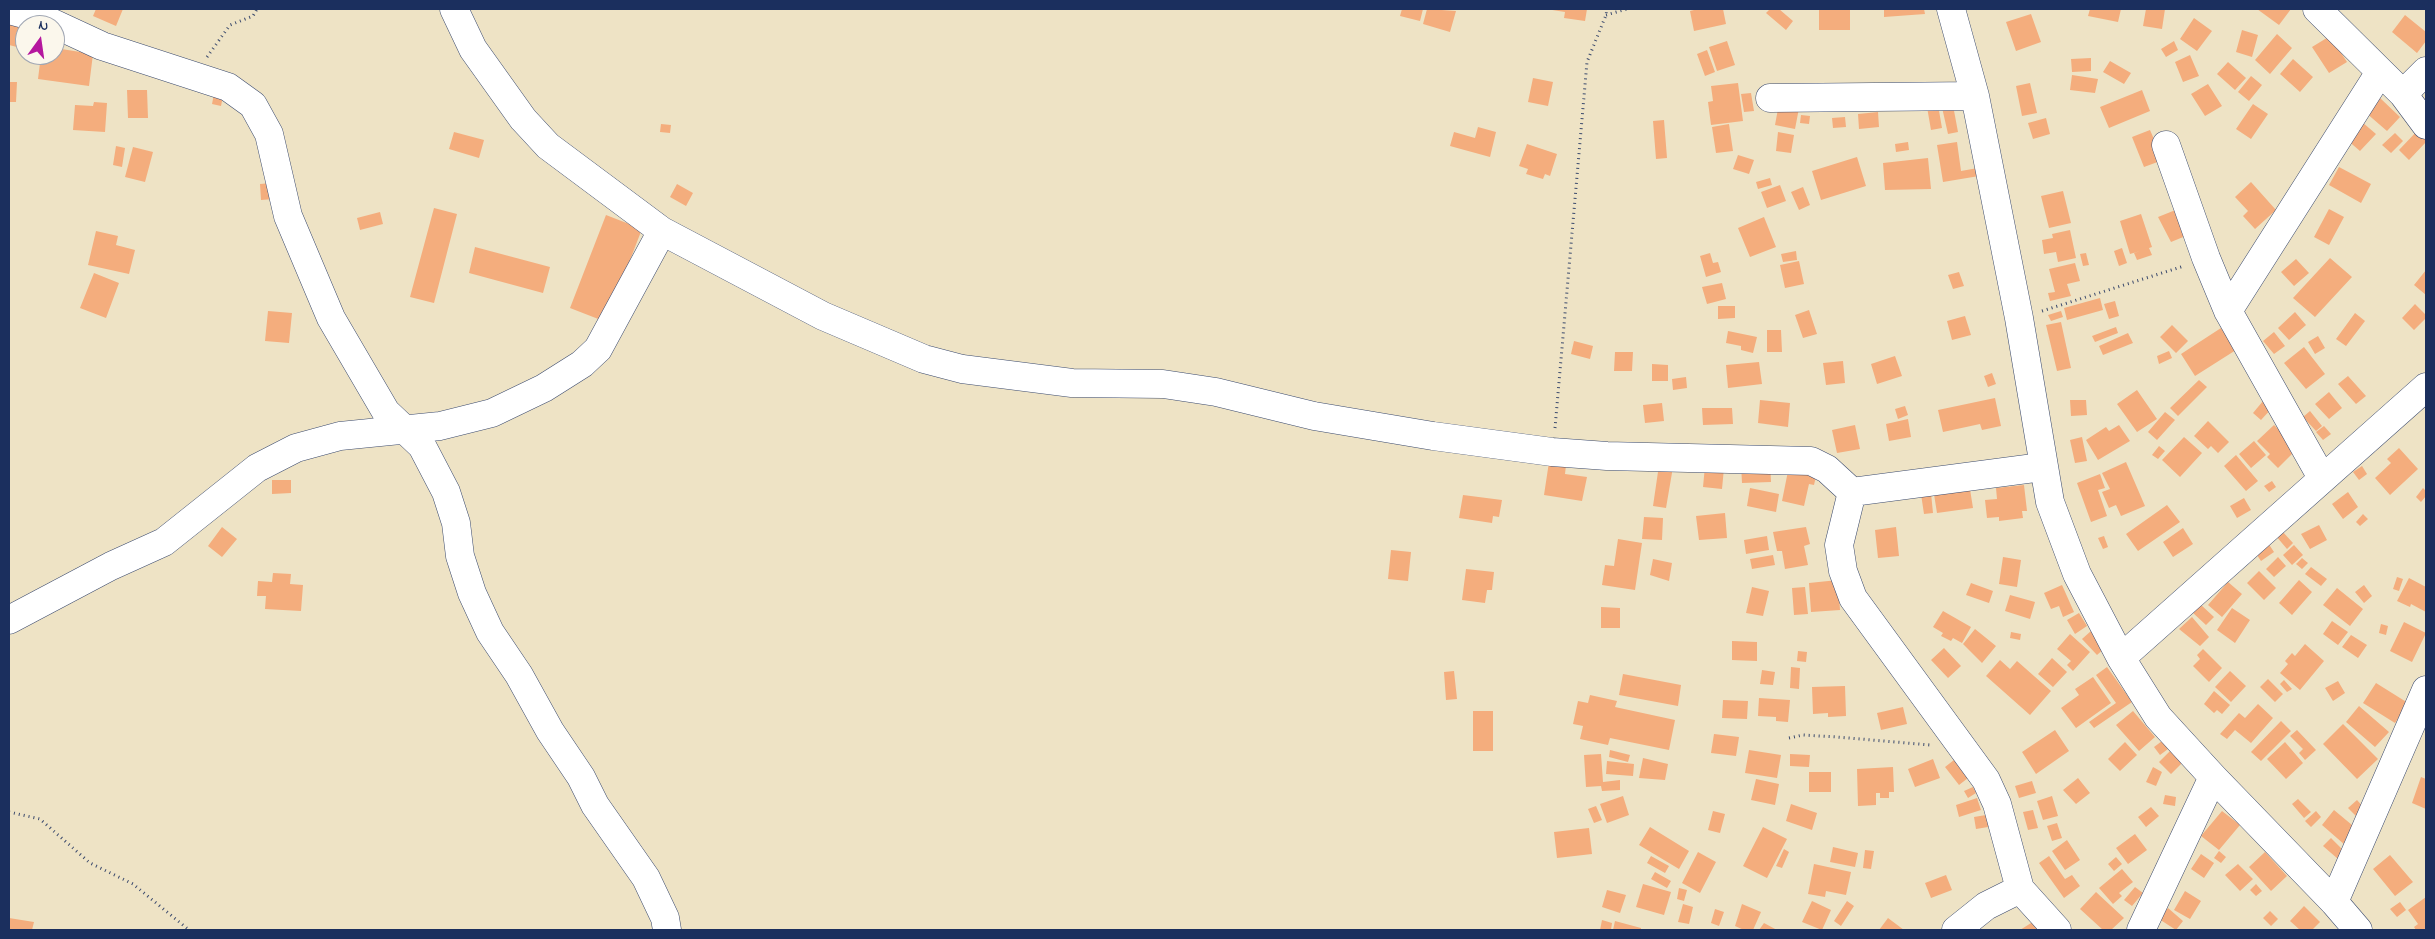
<!DOCTYPE html>
<html>
<head>
<meta charset="utf-8">
<style>
	body { margin:0 }
	#map { position:relative; width:2435px; height:939px; overflow:hidden; background:#eee3c5; font-family:"Indie Flower",sans-serif }
	canvas { display:block }
	.frame { position:absolute; inset:0; border:10px solid #1b2f5e; pointer-events:none }
	.north { position:absolute; left:15px; top:15px; width:50px; height:50px; box-sizing:border-box; background:#fbf7ec; border:1px solid #a1a7b3; border-radius:50%; rotate:14deg; font-size:14px; font-weight:700; line-height:20px; text-align:center; color:#1b2f5e }
	.north::after { content:''; display:block; margin:auto; width:18px; height:22px; background:#b5179e; clip-path:polygon(50% 0,100% 100%,50% 72%,0 100%) }
</style>
</head>
<body>
<div id="map">
<canvas width="2435" height="939"></canvas>
<div class="frame"></div>
<div class="north">N</div>
</div>
<script>
const g = document.querySelector('canvas').getContext('2d');
g.lineJoin = 'round';
function fill(path, color) {
  g.fillStyle = color;
  g.fill(path, 'evenodd');
}
function shape(rows) {
  const path = new Path2D();
  for (const r of rows) {
    path.moveTo(r[0], r[1]);
    for (let i = 2; i < r.length; i += 2) path.lineTo(r[i], r[i + 1]);
  }
  return path;
}
function stroke(path, color, width, dash) {
  g.strokeStyle = color;
  g.lineWidth = width;
  g.lineCap = dash ? 'butt' : 'round';
  g.setLineDash(dash || []);
  g.stroke(path);
}
const building = shape([
	[96,9,123,9,116,26,93,16],
	[1402,9,1423,9,1420,21,1400,16],
	[1427,9,1456,11,1450,32,1423,24],
	[1546,9,1587,9,1585,21,1564,18,1565,12],
	[1698,9,1723,9,1726,24,1694,31,1690,11],
	[1770,9,1779,9,1793,21,1786,30,1766,13],
	[1819,9,1850,9,1850,30,1819,30],
	[1884,9,1924,9,1925,14,1884,17],
	[2090,9,2121,9,2118,22,2088,16],
	[2146,9,2165,9,2162,29,2143,26],
	[2257,9,2291,9,2279,25],
	[2031,14,2041,42,2016,51,2006,22],
	[2405,15,2426,32,2426,41,2417,53,2392,32],
	[2194,18,2212,31,2197,51,2180,39],
	[9,20,25,24,21,48,9,45],
	[2242,30,2258,35,2252,57,2236,52],
	[2277,34,2292,48,2270,74,2255,60],
	[2330,36,2347,62,2329,73,2312,47],
	[1727,41,1735,65,1717,71,1709,47],
	[2174,41,2178,50,2166,57,2161,49],
	[55,48,93,54,89,86,38,79,41,55,55,55],
	[1707,50,1715,72,1705,76,1697,54],
	[2190,55,2199,76,2183,82,2175,62],
	[2091,58,2091,71,2072,72,2071,59],
	[2293,59,2313,77,2300,92,2280,74],
	[2110,61,2131,73,2124,84,2103,72],
	[2228,62,2246,78,2235,90,2217,74],
	[2072,75,2098,79,2095,93,2070,90],
	[2251,76,2262,85,2249,101,2238,92],
	[1533,78,1553,82,1548,106,1528,102],
	[9,82,17,82,16,102,9,102],
	[1738,83,1743,121,1711,125,1708,102,1713,101,1711,86],
	[2030,83,2037,113,2022,116,2016,86],
	[2208,84,2222,106,2205,116,2191,94],
	[127,90,147,90,148,118,128,118],
	[2142,90,2150,111,2109,128,2100,107],
	[1751,93,1754,111,1744,112,1741,94],
	[214,94,223,96,221,106,212,104],
	[2379,97,2400,117,2387,131,2365,112],
	[1780,98,1800,103,1795,129,1775,125],
	[1952,100,1958,132,1948,134,1941,103],
	[94,102,107,103,105,132,73,130,75,105,93,106],
	[2253,104,2268,114,2251,139,2236,129],
	[1938,105,1942,128,1931,130,1927,107],
	[1878,112,1879,127,1859,129,1858,114],
	[1801,115,1810,116,1809,124,1800,123],
	[1845,117,1846,127,1833,128,1832,118],
	[2046,118,2050,134,2033,139,2028,123],
	[1664,120,1667,158,1656,159,1653,121],
	[2362,122,2376,134,2360,151,2346,139],
	[661,124,671,125,670,133,660,132],
	[1729,124,1733,151,1716,153,1712,127],
	[1478,127,1496,132,1490,157,1450,146,1454,132,1475,138],
	[2150,130,2163,160,2144,167,2132,137],
	[2418,130,2426,139,2426,142,2409,160,2399,150],
	[454,132,484,140,479,158,449,149],
	[1778,132,1794,135,1791,153,1776,151],
	[2395,133,2403,141,2391,153,2382,145],
	[1908,142,1909,150,1896,152,1895,144],
	[1957,142,1961,171,1978,168,1979,176,1943,182,1937,145],
	[1527,144,1557,154,1550,176,1545,174,1543,179,1526,174,1528,169,1519,166],
	[116,146,125,148,122,167,113,165],
	[133,147,153,152,145,182,125,177],
	[1738,155,1754,160,1749,174,1733,169],
	[1857,157,1866,186,1821,200,1812,171],
	[1928,158,1931,189,1885,190,1883,163],
	[2339,167,2371,184,2361,203,2329,185],
	[1770,178,1772,185,1758,189,1756,182],
	[2251,182,2276,210,2255,229,2243,216,2248,211,2235,197],
	[272,183,274,199,261,200,260,184],
	[677,184,693,193,686,206,670,197],
	[1780,185,1786,201,1767,208,1761,192],
	[1803,187,1810,205,1799,210,1791,192],
	[2063,191,2071,223,2049,228,2041,196],
	[2183,207,2193,233,2171,242,2158,217],
	[434,208,457,214,434,303,410,297],
	[2329,209,2344,217,2329,245,2314,237],
	[380,212,383,224,360,230,357,218],
	[2141,214,2152,247,2149,248,2152,255,2137,260,2134,253,2140,251,2130,254,2120,221],
	[606,215,642,229,606,322,570,308],
	[1764,217,1776,247,1750,257,1738,228],
	[2070,230,2076,258,2058,262,2056,252,2044,254,2042,240,2053,238,2052,234],
	[96,231,118,236,116,245,135,250,129,274,88,265],
	[475,247,550,267,543,293,469,273],
	[2122,248,2127,263,2119,266,2114,251],
	[1796,251,1797,260,1783,262,1781,254],
	[1710,253,1713,263,1718,262,1721,272,1706,277,1700,256],
	[2086,253,2089,265,2083,266,2080,254],
	[2330,258,2352,277,2315,317,2293,298],
	[2296,259,2309,273,2294,286,2281,272],
	[1799,261,1804,284,1785,288,1780,265],
	[2075,263,2080,281,2067,284,2071,296,2050,301,2048,293,2055,292,2049,269],
	[2426,270,2426,295,2414,285],
	[1959,272,1964,286,1953,289,1948,275],
	[94,273,119,283,106,318,80,308],
	[1722,283,1726,299,1707,304,1702,287],
	[2100,298,2103,310,2067,320,2064,308],
	[2115,301,2119,316,2109,319,2104,304],
	[2415,304,2426,315,2426,318,2414,330,2402,318],
	[1718,306,1735,306,1735,318,1718,319],
	[1809,310,1817,334,1803,338,1795,315],
	[268,311,292,313,289,343,265,341],
	[2061,311,2063,317,2051,321,2048,315],
	[2295,312,2306,325,2289,340,2278,328],
	[2355,313,2365,321,2346,346,2336,339],
	[1965,316,1971,335,1952,340,1947,321],
	[2061,322,2071,368,2057,371,2046,325],
	[2172,325,2188,341,2176,353,2160,337],
	[2116,327,2118,333,2095,342,2092,336],
	[2221,328,2236,350,2195,376,2181,354],
	[1767,330,1781,330,1782,352,1767,352],
	[1728,331,1757,337,1753,353,1741,350,1741,346,1726,343],
	[2274,332,2285,346,2274,354,2263,341],
	[2128,333,2133,343,2103,355,2099,346],
	[2318,336,2325,348,2315,354,2308,342],
	[1574,341,1593,346,1590,359,1571,354],
	[2304,347,2325,374,2306,389,2284,363],
	[2169,351,2172,358,2159,364,2157,356],
	[1615,352,1633,352,1632,371,1614,371],
	[1895,356,1902,376,1877,384,1871,364],
	[1843,361,1845,383,1826,385,1823,363],
	[1759,362,1762,384,1728,388,1726,365],
	[1652,364,1668,365,1668,381,1652,381],
	[1992,373,1996,384,1988,387,1984,376],
	[2348,376,2366,396,2356,404,2338,384],
	[1686,377,1687,388,1673,390,1672,379],
	[2199,380,2207,387,2178,416,2170,408],
	[2137,390,2157,419,2137,432,2117,404],
	[2329,392,2342,408,2329,419,2315,404],
	[1995,398,2001,426,1982,430,1980,424,1943,432,1938,410],
	[1760,400,1790,403,1788,427,1758,423],
	[2070,400,2086,400,2087,415,2071,416],
	[2263,401,2272,408,2261,420,2253,413],
	[1662,403,1664,421,1645,423,1643,405],
	[1905,406,1908,415,1898,419,1895,409],
	[1702,408,1732,408,1733,424,1703,425],
	[2310,411,2322,426,2316,431,2303,417],
	[2165,412,2175,420,2157,440,2148,432],
	[1908,419,1911,437,1889,441,1886,424],
	[2208,421,2229,442,2218,453,2211,446,2208,449,2194,436],
	[1855,425,1860,449,1837,453,1832,430],
	[2119,425,2130,441,2098,460,2086,440,2106,427,2109,431],
	[2274,425,2298,448,2278,468,2267,457,2270,454,2257,441],
	[2324,426,2331,434,2323,440,2316,432],
	[2082,437,2087,461,2075,463,2070,440],
	[2184,437,2202,453,2180,477,2162,460],
	[2254,441,2266,455,2251,468,2239,454],
	[2159,446,2165,451,2158,459,2152,455],
	[2399,448,2418,469,2390,495,2375,478,2391,463,2387,459],
	[2236,455,2258,481,2246,491,2224,466],
	[1549,462,1566,465,1565,474,1587,477,1582,501,1544,495],
	[1770,462,1771,482,1742,483,1741,464],
	[2126,462,2145,506,2121,516,2116,505,2109,508,2102,492,2110,489,2102,473],
	[1659,465,1673,467,1666,508,1653,506],
	[1705,466,1724,468,1722,489,1703,487],
	[1789,466,1817,472,1814,485,1809,484,1804,506,1782,501],
	[2362,466,2367,474,2359,480,2353,472],
	[2100,474,2105,488,2098,490,2107,516,2091,522,2077,483],
	[272,480,291,480,291,493,272,494],
	[2272,481,2276,487,2269,492,2264,486],
	[1969,483,1973,508,1937,513,1933,488],
	[2024,485,2027,511,2022,511,2023,518,1999,521,1999,517,1987,518,1985,500,1997,499,1996,488],
	[1750,488,1779,494,1776,512,1747,506],
	[2423,488,2426,491,2426,496,2421,502,2416,497],
	[2348,492,2358,507,2343,519,2332,504],
	[1931,493,1933,513,1924,514,1921,494],
	[1463,495,1502,500,1499,517,1493,516,1492,523,1459,518],
	[2244,498,2251,510,2237,518,2230,506],
	[2167,505,2180,522,2138,551,2126,534],
	[1725,513,1727,538,1699,540,1696,516],
	[2363,514,2368,519,2360,526,2356,522],
	[1644,517,1663,518,1662,540,1642,539],
	[2319,525,2327,540,2310,549,2301,534],
	[222,527,237,539,222,557,208,546],
	[1806,527,1810,544,1804,546,1808,565,1785,569,1782,551,1777,551,1773,532],
	[1896,527,1899,556,1878,558,1875,530],
	[2183,528,2193,544,2173,557,2163,542],
	[2282,531,2293,543,2287,549,2276,536],
	[1767,536,1769,550,1746,554,1744,540],
	[2104,536,2108,547,2103,549,2098,538],
	[1618,539,1642,543,1635,590,1602,585,1605,565,1614,566],
	[2268,543,2274,552,2261,561,2255,552],
	[2294,545,2303,555,2292,565,2283,555],
	[1391,550,1411,552,1408,581,1388,579],
	[1773,555,1775,565,1752,569,1750,559],
	[2003,557,2021,560,2017,587,1999,584],
	[2278,557,2286,566,2274,577,2266,569],
	[2302,558,2308,563,2302,569,2296,564],
	[1653,559,1672,563,1669,581,1650,575],
	[2311,567,2327,579,2321,586,2305,574],
	[1466,569,1494,572,1492,590,1487,590,1485,603,1462,600],
	[2259,571,2276,588,2264,600,2247,583],
	[273,573,291,574,290,584,303,585,301,611,265,609,266,596,257,596,258,581,272,582],
	[2397,577,2403,579,2399,591,2393,589],
	[2409,578,2426,587,2426,612,2411,604,2410,607,2397,601],
	[1838,580,1840,610,1811,612,1809,583],
	[2299,580,2312,592,2292,615,2279,603],
	[2228,582,2242,594,2222,617,2208,605],
	[1971,583,1993,591,1989,603,1966,595],
	[2062,585,2074,612,2063,617,2059,606,2051,609,2044,593],
	[2364,585,2372,596,2364,603,2355,592],
	[1752,587,1769,591,1763,616,1746,613],
	[1805,587,1808,614,1794,615,1792,588],
	[2337,588,2363,609,2350,626,2323,605],
	[2010,595,2035,602,2030,619,2005,611],
	[2200,604,2214,617,2206,625,2192,612],
	[1601,607,1620,608,1620,628,1601,628],
	[2232,608,2250,620,2235,643,2217,630],
	[1943,611,1971,627,1962,643,1953,638,1951,641,1941,636,1943,633,1933,627],
	[2079,613,2087,626,2075,634,2067,620],
	[2192,617,2209,637,2200,646,2179,629],
	[2332,621,2348,632,2338,645,2323,634],
	[2404,622,2426,633,2412,662,2390,651],
	[2381,624,2388,626,2386,635,2379,633],
	[1975,629,1996,646,1982,663,1963,644],
	[2091,631,2106,647,2097,655,2082,639],
	[2011,632,2021,634,2020,640,2010,638],
	[2070,634,2090,652,2073,671,2067,665,2071,661,2057,649],
	[2351,635,2367,645,2358,658,2342,647],
	[1732,641,1757,642,1757,661,1732,660],
	[2305,644,2324,661,2300,690,2280,673,2288,664,2285,661,2292,653,2295,656],
	[1944,648,1961,666,1948,678,1931,660],
	[2203,649,2222,668,2209,682,2193,666,2200,659,2197,655],
	[1798,651,1807,652,1806,662,1797,661],
	[2052,658,2067,672,2053,687,2038,674],
	[2000,660,2010,669,2017,661,2051,691,2030,715,1986,676],
	[1791,667,1800,668,1799,689,1790,688],
	[2107,667,2132,702,2094,728,2089,722,2116,703,2096,675],
	[1762,670,1775,672,1773,685,1760,684],
	[1454,671,1457,699,1446,700,1444,672],
	[2230,671,2246,686,2231,702,2215,687],
	[1623,674,1681,685,1678,706,1619,695],
	[2093,677,2111,703,2076,728,2061,708,2079,695,2075,689],
	[2268,679,2283,694,2275,702,2260,687],
	[2284,680,2292,689,2287,692,2280,684],
	[2338,681,2345,693,2333,701,2325,688],
	[2376,683,2408,703,2395,723,2363,703],
	[1845,686,1846,716,1828,717,1828,713,1813,714,1812,687],
	[2214,691,2230,705,2222,714,2217,710,2214,713,2204,704],
	[1590,695,1617,701,1615,707,1675,720,1669,750,1610,738,1608,745,1580,739,1583,726,1573,724,1578,701,1588,703],
	[1759,698,1790,700,1788,722,1776,721,1776,717,1758,716],
	[1723,700,1748,701,1747,719,1722,718],
	[2258,704,2273,718,2251,743,2235,730,2227,739,2220,734,2239,713,2245,718],
	[2359,706,2389,732,2375,747,2346,722],
	[1903,707,1907,724,1881,730,1877,713],
	[1473,711,1493,711,1493,751,1473,751],
	[2133,711,2155,737,2139,751,2116,725],
	[2281,721,2291,731,2261,761,2251,752],
	[2343,724,2378,759,2357,779,2323,744],
	[2055,730,2069,751,2036,774,2022,752],
	[2297,730,2316,750,2305,760,2299,753,2303,749,2290,736],
	[1714,734,1739,737,1736,756,1711,753],
	[2162,741,2168,749,2160,755,2154,747],
	[2125,742,2137,755,2120,771,2108,759],
	[2285,742,2303,763,2286,779,2267,759],
	[1610,750,1630,755,1628,762,1609,757],
	[1749,750,1781,755,1777,778,1745,773],
	[2171,750,2183,762,2171,774,2159,762],
	[1963,753,1977,771,1959,785,1945,767],
	[1601,754,1603,782,1620,780,1620,790,1602,791,1601,786,1586,787,1584,755],
	[1790,754,1810,755,1809,767,1790,766],
	[1643,758,1668,764,1665,780,1639,778],
	[1933,759,1940,778,1915,787,1908,769],
	[1607,761,1634,764,1633,776,1606,774],
	[1893,767,1894,792,1889,792,1889,798,1880,798,1880,793,1876,793,1876,805,1858,806,1857,769],
	[2153,767,2162,772,2156,786,2146,782],
	[1809,772,1831,772,1831,792,1809,792],
	[2421,777,2426,779,2426,809,2412,803],
	[2078,778,2090,793,2076,804,2063,790],
	[1756,779,1779,784,1775,805,1751,800],
	[2032,781,2036,793,2019,798,2015,786],
	[1973,787,1976,793,1968,798,1964,791],
	[2165,795,2176,797,2175,806,2163,804],
	[1623,796,1629,815,1607,823,1600,804],
	[2052,796,2058,816,2043,820,2037,801],
	[1977,798,1981,810,1959,817,1956,805],
	[2298,799,2311,812,2304,818,2292,804],
	[2357,800,2365,809,2357,817,2348,808],
	[1791,804,1817,813,1812,830,1786,821],
	[1596,806,1602,820,1594,823,1588,809],
	[2151,807,2159,816,2146,827,2138,817],
	[2033,810,2038,828,2028,830,2023,812],
	[2334,810,2358,830,2345,845,2322,825],
	[1713,811,1725,814,1720,833,1708,830],
	[2222,811,2240,825,2219,850,2201,836],
	[2316,811,2321,817,2311,827,2305,821],
	[1998,813,2000,825,1976,829,1974,817],
	[2057,823,2062,838,2052,841,2047,826],
	[1650,827,1689,851,1679,869,1639,845],
	[1763,827,1787,839,1767,878,1743,866],
	[1589,828,1592,854,1557,858,1554,832],
	[2135,834,2147,850,2128,864,2116,848],
	[2331,838,2345,852,2338,859,2323,846],
	[2067,840,2080,860,2065,870,2052,851],
	[1833,847,1858,853,1855,867,1830,862],
	[1784,849,1789,852,1782,868,1776,866],
	[1865,850,1874,851,1871,869,1863,868],
	[2219,851,2226,857,2221,863,2214,858],
	[1698,852,1716,862,1700,893,1682,883],
	[2265,852,2287,876,2271,891,2249,867],
	[2201,854,2214,863,2204,878,2191,869],
	[2390,855,2413,882,2395,896,2373,869],
	[1651,856,1669,866,1665,873,1647,863],
	[2049,856,2065,879,2072,875,2080,886,2064,898,2039,863],
	[2116,857,2122,864,2114,871,2108,864],
	[1814,864,1851,872,1846,895,1826,891,1825,897,1808,894],
	[2238,864,2253,879,2240,891,2225,875],
	[2122,869,2133,882,2119,893,2122,896,2113,904,2099,888],
	[1655,872,1671,881,1667,888,1651,879],
	[1946,875,1952,890,1931,898,1925,883],
	[1643,884,1671,892,1664,915,1636,907],
	[2256,884,2262,891,2256,896,2250,890],
	[2135,887,2143,893,2132,906,2124,900],
	[1679,888,1687,890,1684,901,1677,899],
	[1607,890,1626,895,1620,913,1602,907],
	[2185,891,2201,901,2190,919,2174,910],
	[2096,892,2124,918,2111,930,2103,930,2080,909],
	[2426,897,2426,930,2416,930,2414,927,2418,924,2408,910],
	[1812,901,1831,910,1822,930,1802,922],
	[1847,901,1854,906,1841,926,1834,921],
	[2400,902,2406,910,2397,917,2390,909],
	[1683,904,1693,907,1689,924,1678,922],
	[1742,904,1761,912,1753,930,1744,930,1735,926],
	[2304,906,2320,922,2312,930,2300,930,2290,921],
	[2168,908,2183,921,2176,930,2159,919],
	[1715,909,1724,912,1719,926,1711,923],
	[2270,911,2278,919,2271,926,2263,918],
	[9,918,34,922,32,930,9,930],
	[1888,918,1904,930,1879,930],
	[2039,918,2047,930,2020,930],
	[1602,920,1612,923,1611,930,1600,930],
	[1615,921,1641,928,1641,930,1613,930],
	[1764,923,1777,930,1759,930]
]);
const path = shape([
	[1606,15,1627,9],
	[207,57,230,25,253,16,257,9],
	[2042,311,2184,266],
	[1555,428,1587,62,1606,15,1607,9],
	[1789,738,1803,735,1837,737,1930,745],
	[9,812,40,819,90,863,133,884,189,930]
]);
const minor = shape([
	[454,9,473,49,523,119,548,146,662,231,823,316,924,359,962,369,1072,383,1163,384,1216,392,1314,416,1433,436,1552,452,1607,456,1811,461,1827,469,1852,492,2042,467],
	[1951,9,1975,96,2019,318,2050,502,2077,574,2121,658,2158,717,2213,777,2334,902,2358,930],
	[2317,9,2403,94,2426,125],
	[9,10,46,20,102,46,228,87,253,105,269,134,288,216,331,318,386,412,422,446,446,492,456,523,460,556,472,593,490,632,519,675,550,731,581,777,595,805,646,878,665,918,667,930],
	[2403,94,2426,71],
	[1770,98,1975,96],
	[2166,145,2206,258,2228,311,2322,478],
	[2228,311,2380,72],
	[1852,492,1839,545,1843,571,1853,598,1986,780,1997,804,2020,889,2057,930],
	[9,620,111,566,164,542,257,468,296,448,340,436,440,426,492,413,544,388,582,364,598,349,662,231],
	[2121,658,2426,387],
	[2334,902,2426,690],
	[1956,930,1986,906,2020,889],
	[2141,930,2213,777]
]);
fill(building, '#f4ad7d');
stroke(minor, '#3b4a6d', 29);
stroke(path, '#3b4a6d', 3, [1, 4]);
stroke(minor, '#fff', 28);
</script>
</body>
</html>
